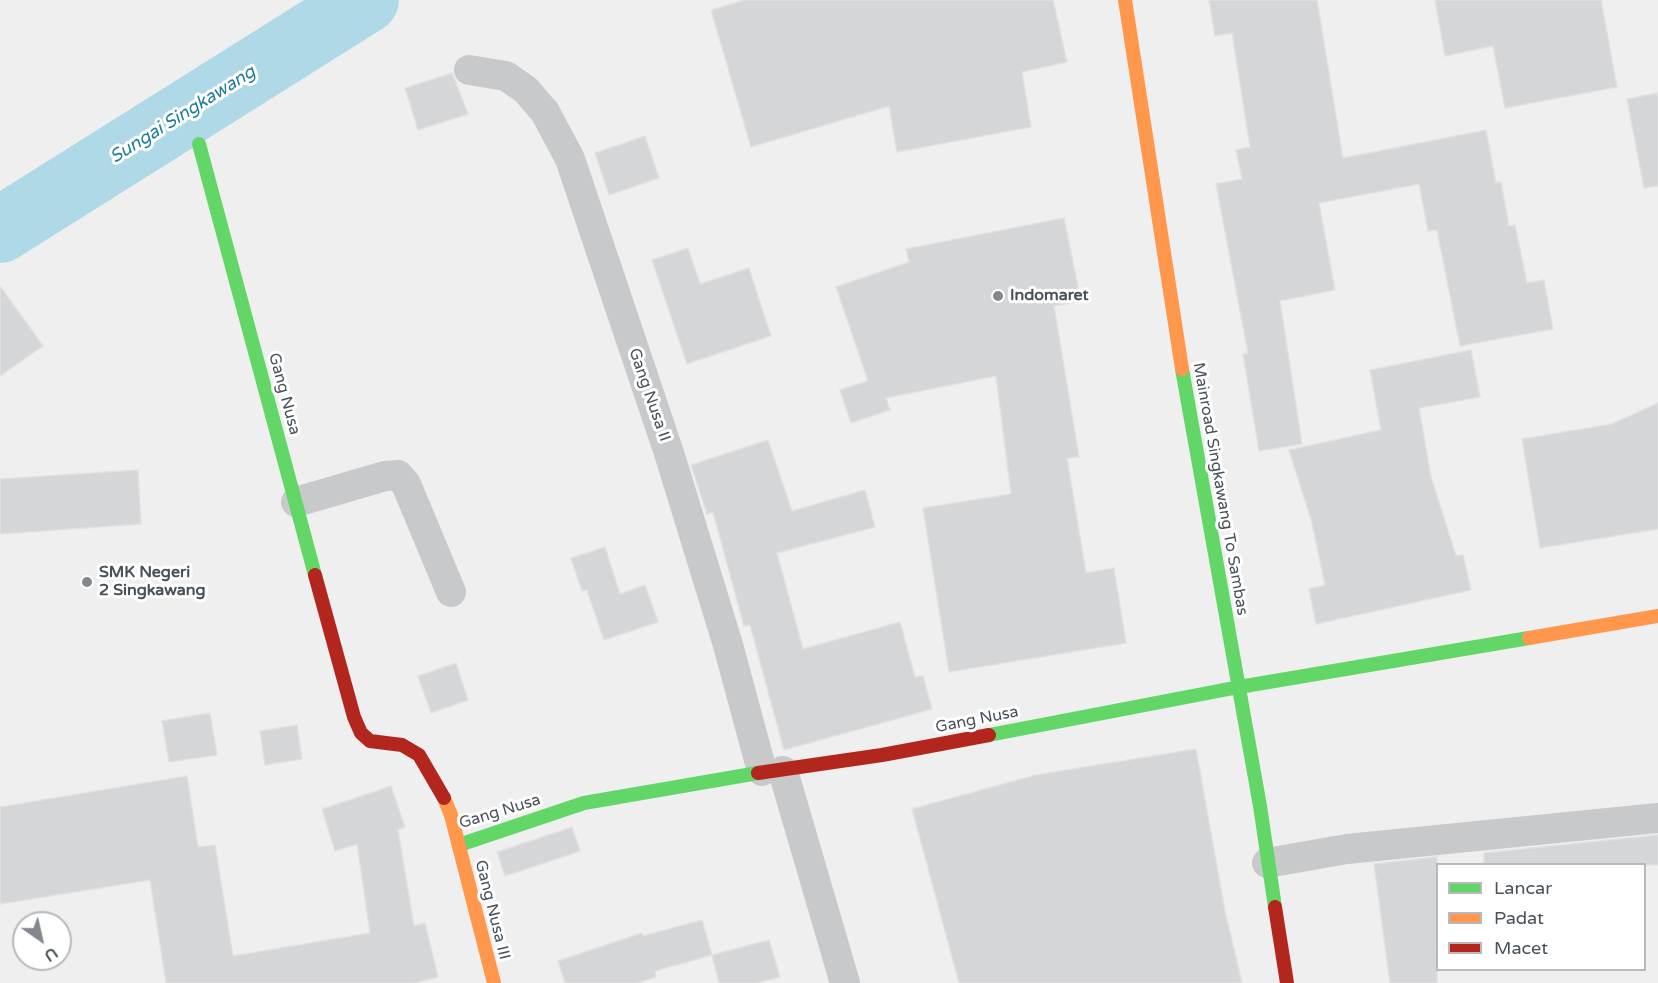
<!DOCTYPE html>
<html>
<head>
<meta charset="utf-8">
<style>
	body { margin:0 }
	#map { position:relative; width:1658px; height:983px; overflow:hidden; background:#efefef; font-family:"Varela Round",sans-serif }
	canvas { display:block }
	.legend { position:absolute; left:1436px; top:863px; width:210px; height:108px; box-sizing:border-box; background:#fff; border:2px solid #b6b9bd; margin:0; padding:8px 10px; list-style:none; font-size:18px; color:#485159 }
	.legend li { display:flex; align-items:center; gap:12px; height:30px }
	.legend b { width:30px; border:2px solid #b6b9bd }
	.north { position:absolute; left:12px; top:911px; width:60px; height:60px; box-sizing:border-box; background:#fff; border:2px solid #b6b9bd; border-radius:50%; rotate:146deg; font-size:16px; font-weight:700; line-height:24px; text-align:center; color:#485159 }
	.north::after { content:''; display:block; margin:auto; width:21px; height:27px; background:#82888e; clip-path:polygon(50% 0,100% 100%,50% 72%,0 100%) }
</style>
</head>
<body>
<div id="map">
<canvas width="1658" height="983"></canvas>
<ul class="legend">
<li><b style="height:8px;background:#63d668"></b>Lancar</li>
<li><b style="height:8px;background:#ff974d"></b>Padat</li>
<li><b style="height:8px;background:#b3261e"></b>Macet</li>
</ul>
<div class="north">U</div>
</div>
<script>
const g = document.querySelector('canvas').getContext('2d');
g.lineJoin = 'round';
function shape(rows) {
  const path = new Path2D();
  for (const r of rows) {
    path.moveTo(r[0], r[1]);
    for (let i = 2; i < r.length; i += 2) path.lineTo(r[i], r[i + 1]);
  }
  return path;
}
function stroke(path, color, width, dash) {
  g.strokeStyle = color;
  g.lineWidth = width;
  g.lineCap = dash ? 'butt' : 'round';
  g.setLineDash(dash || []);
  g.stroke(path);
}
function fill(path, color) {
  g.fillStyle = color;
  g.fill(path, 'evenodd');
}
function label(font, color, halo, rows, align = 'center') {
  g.font = font + ' "Varela Round",sans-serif';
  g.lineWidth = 6;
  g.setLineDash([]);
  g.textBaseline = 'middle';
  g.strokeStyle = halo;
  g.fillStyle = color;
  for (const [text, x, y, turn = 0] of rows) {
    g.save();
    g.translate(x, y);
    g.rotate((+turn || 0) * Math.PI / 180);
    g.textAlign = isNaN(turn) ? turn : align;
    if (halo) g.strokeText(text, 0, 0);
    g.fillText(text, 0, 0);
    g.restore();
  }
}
const river = shape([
	[0,230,366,0]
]);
const building = shape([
	[745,0,1053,0,1067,62,1022,72,1031,127,897,152,889,106,751,147,711,10,745,0],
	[1209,0,1317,0,1343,158,1486,130,1496,183,1501,182,1509,226,1515,225,1527,283,1544,280,1553,329,1460,346,1437,230,1428,231,1419,184,1319,203,1335,290,1280,301,1302,444,1259,451,1243,354,1248,353,1216,184,1242,179,1236,150,1250,147,1232,33,1215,36,1209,0],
	[1435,0,1601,0,1617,87,1505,108,1493,46,1445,56,1435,0],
	[452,73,468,114,418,130,405,88,452,73],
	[1658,93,1658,186,1644,188,1627,99,1658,93],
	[645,136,659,178,609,195,595,153,645,136],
	[1064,218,1081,301,1054,306,1079,457,1067,458,1086,573,1114,568,1126,643,949,672,923,508,1011,494,996,376,886,398,890,410,851,423,840,390,868,381,836,287,909,262,906,249,1064,218],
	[688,248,700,284,749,268,771,336,687,364,652,260,688,248],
	[0,286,43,346,0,376,0,286],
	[1471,350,1480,397,1419,408,1431,477,1456,556,1463,555,1471,590,1316,624,1309,589,1325,585,1312,523,1289,450,1381,430,1370,370,1471,350],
	[1658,403,1658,529,1540,548,1522,439,1612,424,1658,403],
	[768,440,792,511,865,490,875,527,777,553,803,649,900,622,915,677,923,676,932,709,784,750,750,625,744,626,713,512,707,514,691,465,768,440],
	[138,470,141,524,0,534,0,479,138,470],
	[605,547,620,594,645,585,658,622,604,640,587,590,582,591,571,558,605,547],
	[456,663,468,700,431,713,418,676,456,663],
	[210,713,217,755,169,762,162,721,210,713],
	[297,725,302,759,265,765,260,731,297,725],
	[1196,749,1225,911,1242,983,959,983,912,809,1036,775,1196,749],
	[187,776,198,847,215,845,233,956,370,933,357,844,335,851,322,809,391,786,405,827,398,830,414,926,425,923,438,977,414,983,166,983,150,880,0,904,0,807,187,776],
	[572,827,580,851,505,876,497,852,572,827],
	[1658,835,1658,865,1484,864,1484,853,1658,835],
	[1437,857,1437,983,1390,983,1374,864,1437,857],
	[702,920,712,955,655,971,656,977,637,983,565,983,558,961,642,933,643,936,702,920],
	[769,940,780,977,756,983,719,983,712,955,769,940]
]);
const street = shape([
	[469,70,506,76,526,90,545,112,570,159,669,453,728,645,762,771],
	[296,502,385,476,398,475,406,484,451,592],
	[783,771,845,983],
	[1267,863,1347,849,1658,818]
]);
const fast = shape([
	[199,144,315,575],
	[1182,369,1260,806,1275,907],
	[989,735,1239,687,1529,638],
	[459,845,584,803,758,773]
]);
const slow = shape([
	[1125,0,1182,369],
	[1529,638,1658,616],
	[444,798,451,815,494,983]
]);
const jam = shape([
	[315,575,354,717,361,733,370,741,402,745,419,755,444,798],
	[758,773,882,755,989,735],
	[1275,907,1287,983]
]);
const markers = [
	[998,296,6,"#82888e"],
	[87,582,6,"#82888e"]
];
const poiNames = [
	["Indomaret",1010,296],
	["SMK Negeri",99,573],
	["2 Singkawang",99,591]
];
const streetNames = [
	["Gang Nusa",284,394,75],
	["Gang Nusa II",649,395,71],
	["Mainroad Singkawang To Sambas",1220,489,80],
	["Gang Nusa",977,720,-11],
	["Gang Nusa",500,812,-17],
	["Gang Nusa III",492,910,76]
];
const waterNames = [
	["Sungai Singkawang",183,115,-32]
];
stroke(river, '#afd9e6', 66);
fill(building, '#d5d6d8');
stroke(building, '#e1e1e2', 1.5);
stroke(street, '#c7c9ca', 30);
stroke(fast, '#63d668', 14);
stroke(slow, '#ff974d', 14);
stroke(jam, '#b3261e', 14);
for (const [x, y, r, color] of markers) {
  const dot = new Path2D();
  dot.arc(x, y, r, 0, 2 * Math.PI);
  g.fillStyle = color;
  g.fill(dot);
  stroke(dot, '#fff', 2);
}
label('bold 16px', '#485159', '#fff', poiNames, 'left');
label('16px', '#485159', '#fff', streetNames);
label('italic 18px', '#1c7c99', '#fff', waterNames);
</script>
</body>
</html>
